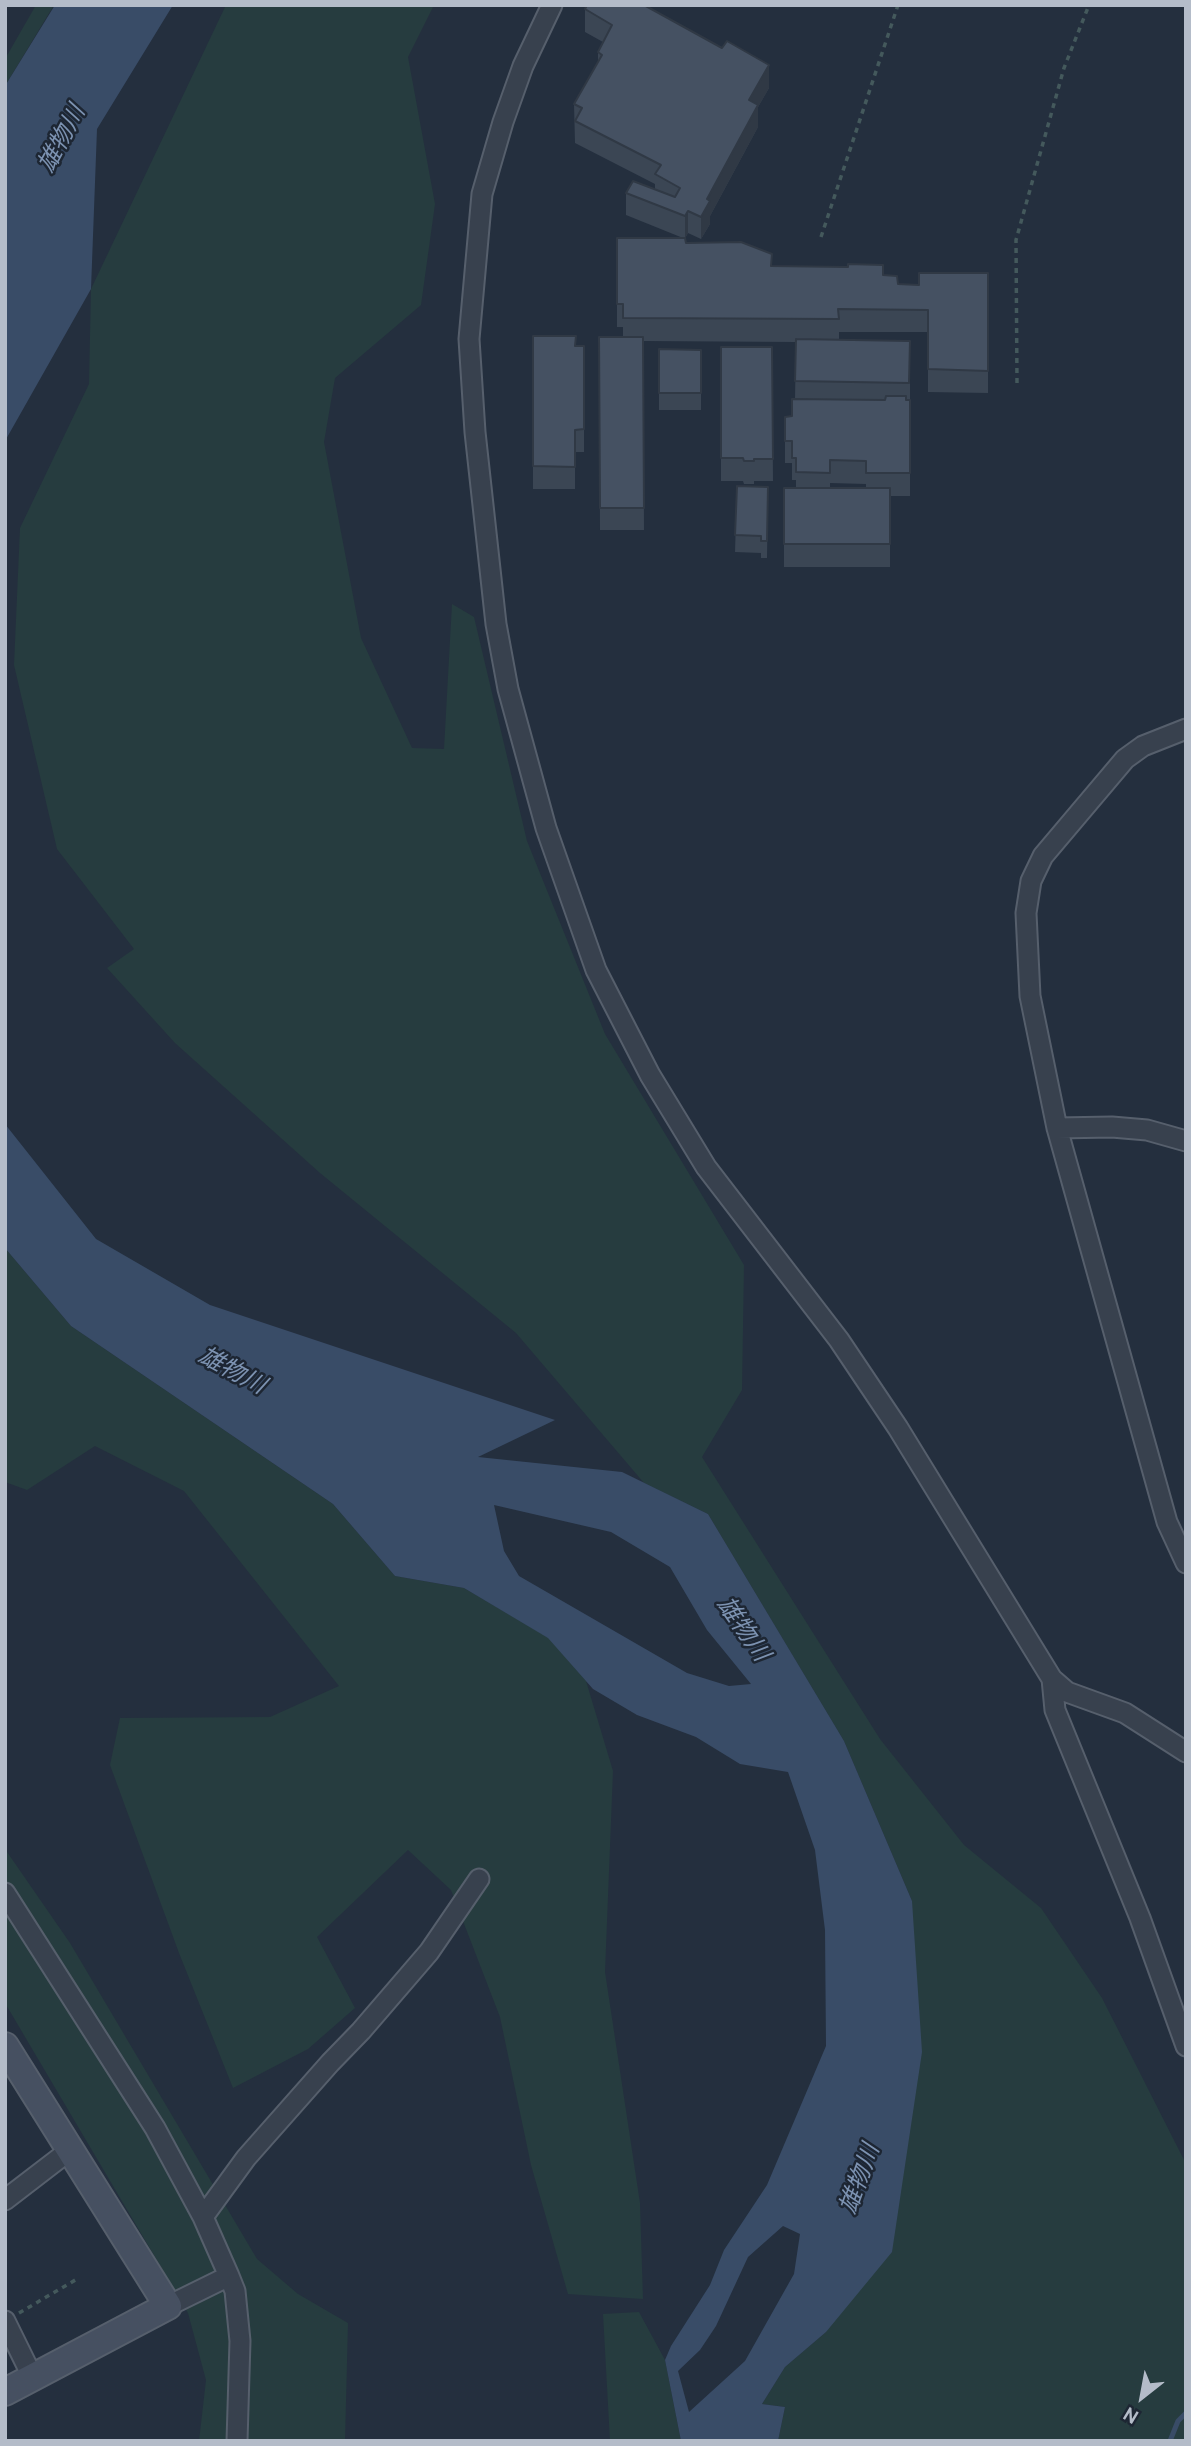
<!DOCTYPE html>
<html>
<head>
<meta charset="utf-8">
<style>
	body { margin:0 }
	#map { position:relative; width:1191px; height:2446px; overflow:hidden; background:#242f3e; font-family:Cabin,sans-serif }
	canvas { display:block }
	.frame { position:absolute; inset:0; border:7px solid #b4bcc9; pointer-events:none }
	.north { position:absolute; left:1107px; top:2362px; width:70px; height:70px; -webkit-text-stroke:5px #1d2633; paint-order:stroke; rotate:211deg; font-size:19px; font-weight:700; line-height:28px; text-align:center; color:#b4bcc9 }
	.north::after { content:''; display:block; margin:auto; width:24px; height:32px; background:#b4bcc9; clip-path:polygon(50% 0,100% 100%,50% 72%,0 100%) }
</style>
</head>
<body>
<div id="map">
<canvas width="1191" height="2446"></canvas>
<div class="frame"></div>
<div class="north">N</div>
</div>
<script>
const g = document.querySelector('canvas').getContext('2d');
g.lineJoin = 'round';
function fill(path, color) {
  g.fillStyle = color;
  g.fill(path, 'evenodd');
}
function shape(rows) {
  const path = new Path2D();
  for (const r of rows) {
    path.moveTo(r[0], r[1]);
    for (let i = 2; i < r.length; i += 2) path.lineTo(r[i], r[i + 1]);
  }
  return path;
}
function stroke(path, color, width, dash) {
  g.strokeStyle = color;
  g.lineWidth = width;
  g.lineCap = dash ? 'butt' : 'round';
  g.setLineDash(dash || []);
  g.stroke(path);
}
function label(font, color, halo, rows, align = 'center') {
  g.font = font + ' Cabin,"Noto Sans JP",sans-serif';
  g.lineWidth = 5;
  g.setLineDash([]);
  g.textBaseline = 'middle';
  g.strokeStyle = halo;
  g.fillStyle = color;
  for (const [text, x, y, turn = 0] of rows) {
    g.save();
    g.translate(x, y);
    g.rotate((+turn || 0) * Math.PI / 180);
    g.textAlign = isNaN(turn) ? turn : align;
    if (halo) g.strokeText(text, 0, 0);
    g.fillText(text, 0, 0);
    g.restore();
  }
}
const green = shape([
	[36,5,54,5,5,86,5,59],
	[226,5,434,5,408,57,435,204,421,305,335,378,324,442,361,638,412,748,444,749,452,604,474,617,527,841,605,1034,744,1265,742,1390,702,1457,880,1739,964,1845,1041,1908,1102,1998,1183,2158,1186,2164,1186,2441,778,2441,785,2407,762,2404,785,2367,826,2332,912,1901,844,1741,708,1514,644,1483,516,1333,320,1173,175,1043,107,968,134,949,57,849,14,665,20,528,89,384,91,289],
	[5,1248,71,1326,333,1504,395,1576,464,1588,549,1638,586,1681,613,1771,605,1972,640,2203,643,2299,568,2294,531,2165,500,2017,451,1890,408,1850,317,1937,355,2008,308,2049,233,2088,179,1953,110,1765,120,1718,270,1717,339,1686,184,1491,95,1446,27,1490,5,1482],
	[5,1849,70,1943,257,2259,298,2294,348,2323,345,2441,199,2441,206,2380,188,2313,5,2003],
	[639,2312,665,2360,681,2441,610,2441,603,2314]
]);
const water = shape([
	[55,5,173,5,97,129,91,289,5,441,5,86],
	[5,1124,96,1239,210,1305,555,1420,478,1457,622,1472,708,1514,844,1741,912,1901,922,2052,892,2252,826,2332,785,2367,762,2404,785,2407,778,2441,681,2441,665,2360,671,2346,710,2285,724,2250,767,2185,826,2046,825,1930,815,1850,788,1772,740,1764,696,1737,637,1715,593,1689,548,1638,464,1588,395,1576,333,1504,71,1326,5,1248],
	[494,1505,611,1532,670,1567,707,1630,751,1684,729,1686,687,1673,519,1576,504,1551],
	[783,2226,800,2234,794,2274,745,2361,689,2412,678,2371,700,2350,716,2326,748,2257]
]);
const stream = shape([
	[1170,2441,1178,2421,1186,2413]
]);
const path = shape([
	[821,237,898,5],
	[1017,383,1016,240,1064,68,1089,5],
	[19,2313,77,2279]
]);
const street = shape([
	[552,5,523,66,503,122,482,194,469,339,475,432,496,624,508,689,546,828,596,970,650,1075,706,1167,839,1340,898,1428,1052,1679,1067,1692,1125,1713,1186,1752],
	[1186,729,1143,746,1125,759,1043,856,1031,881,1026,913,1030,996,1057,1128,1167,1522,1186,1563],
	[1057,1128,1112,1127,1147,1130,1186,1141],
	[1052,1679,1055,1710,1140,1918,1186,2046],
	[5,1893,155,2128,203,2217,229,2276,235,2291,240,2341,237,2441],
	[5,2200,70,2150],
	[203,2217,246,2158,330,2063,361,2031,429,1952,479,1879],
	[168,2306,229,2276],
	[5,2321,33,2378]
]);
const secondary = shape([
	[5,2046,168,2306,5,2392]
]);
const wall = shape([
	[585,9,769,88,758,107,758,127,710,216,710,224,701,239,688,233,685,238,686,243,772,266,883,275,898,284,919,285,988,273,988,393,928,392,928,332,839,332,839,340,910,341,910,496,890,496,890,567,784,567,784,488,796,488,796,480,792,480,792,463,785,463,785,417,792,416,795,399,796,342,643,341,644,530,600,530,599,337,623,337,623,327,617,327,617,238,683,238,626,215,626,193,655,190,655,184,575,143,574,104,598,62,598,52,603,42,585,32],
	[830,483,866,484,866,488,830,488],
	[533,336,576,346,584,346,584,452,575,452,575,489,533,489],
	[721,347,772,347,773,481,754,481,754,484,744,484,743,481,721,481],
	[659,349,701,350,701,410,659,410],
	[737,486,768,487,767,558,761,558,761,553,735,552]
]);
const shadedWall = shape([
	[769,65,769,88,758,107,758,127,710,216,710,224,701,239,701,217,707,199,749,100],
	[688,211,688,233,685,239,685,216]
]);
const building = shape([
	[587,5,644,5,722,48,727,41,769,65,749,100,758,105,707,199,710,201,701,217,688,211,685,216,626,193,633,181,675,197,680,188,655,174,661,165,575,121,582,108,574,104,602,55,598,52,612,25,585,9,587,5],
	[617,238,685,238,686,243,741,242,772,254,771,266,848,267,848,264,883,265,883,275,897,276,898,284,919,285,919,273,988,273,988,371,928,369,928,310,838,309,839,319,623,318,623,304,617,304,617,238],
	[533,336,576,336,575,346,584,346,584,429,575,430,575,467,533,466,533,336],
	[599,337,643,337,644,508,600,508,599,337],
	[796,339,910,341,909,383,795,381,796,339],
	[721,347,772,347,773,459,754,459,754,461,744,461,743,458,721,458,721,347],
	[659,349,701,350,701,393,659,393,659,349],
	[886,396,906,396,906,400,910,400,910,473,866,473,866,461,830,460,830,473,796,472,796,458,792,458,792,441,785,441,785,417,792,416,792,399,885,400,886,396],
	[737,486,768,487,767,541,761,541,761,536,735,535,737,486],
	[784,488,890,488,890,544,784,544,784,488]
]);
const waterNames = [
	["雄物川",62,139,-62],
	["雄物川",232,1371,28],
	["雄物川",743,1629,55],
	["雄物川",860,2179,-70]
];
fill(green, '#263c3f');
fill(water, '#394c67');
stroke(stream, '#394c67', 5);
stroke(street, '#565f6c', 23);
stroke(secondary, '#565f6c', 30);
stroke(path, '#44595c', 3.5, [5, 5]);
stroke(street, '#38414e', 19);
stroke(secondary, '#465061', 26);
fill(wall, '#3b4654');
fill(shadedWall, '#303945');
fill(building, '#455162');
stroke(building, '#303945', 2);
label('italic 24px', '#7c92b1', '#1d2633', waterNames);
</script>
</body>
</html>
